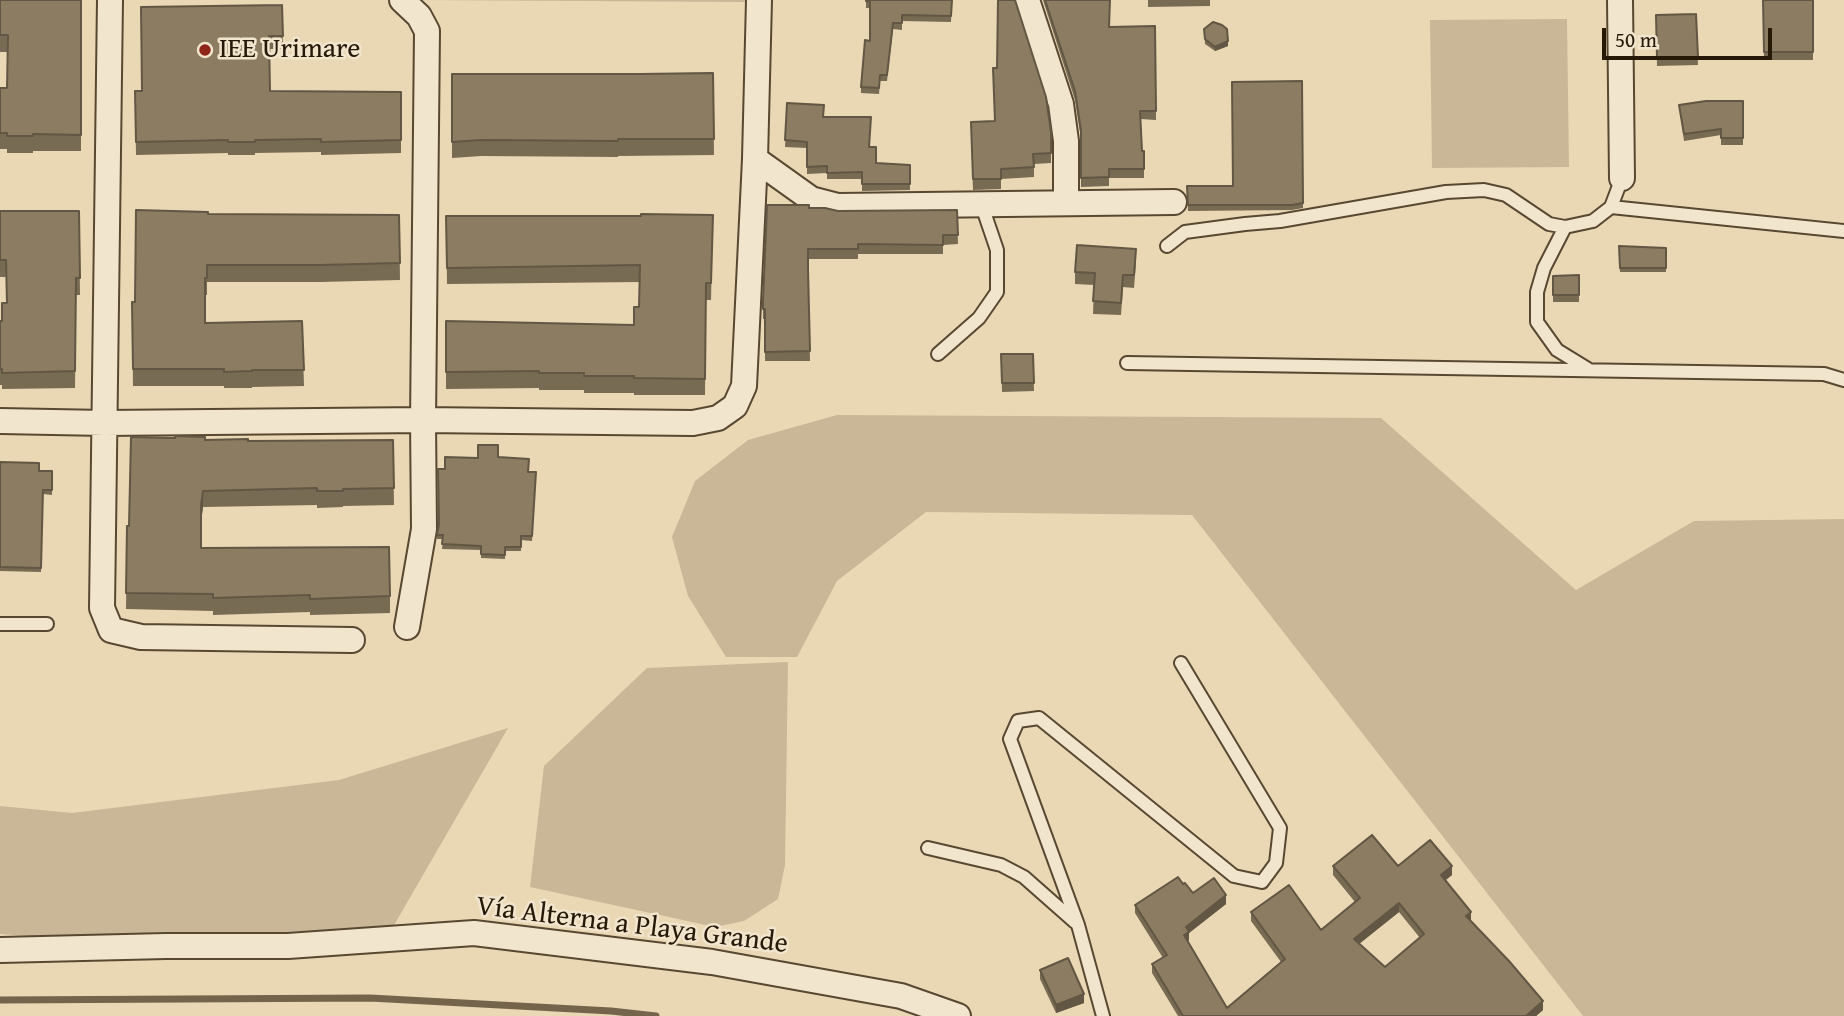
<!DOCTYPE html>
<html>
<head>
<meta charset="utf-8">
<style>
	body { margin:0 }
	#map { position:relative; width:1844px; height:1016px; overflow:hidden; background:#ead7b4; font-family:"Gentium Book Plus",serif }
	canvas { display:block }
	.scale { position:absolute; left:1602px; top:28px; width:170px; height:32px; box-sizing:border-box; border:4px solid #271907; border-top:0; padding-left:9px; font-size:21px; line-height:24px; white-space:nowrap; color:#271907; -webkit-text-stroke:5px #f1e5ce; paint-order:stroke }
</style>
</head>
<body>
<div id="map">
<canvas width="1844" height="1016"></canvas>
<div class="scale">50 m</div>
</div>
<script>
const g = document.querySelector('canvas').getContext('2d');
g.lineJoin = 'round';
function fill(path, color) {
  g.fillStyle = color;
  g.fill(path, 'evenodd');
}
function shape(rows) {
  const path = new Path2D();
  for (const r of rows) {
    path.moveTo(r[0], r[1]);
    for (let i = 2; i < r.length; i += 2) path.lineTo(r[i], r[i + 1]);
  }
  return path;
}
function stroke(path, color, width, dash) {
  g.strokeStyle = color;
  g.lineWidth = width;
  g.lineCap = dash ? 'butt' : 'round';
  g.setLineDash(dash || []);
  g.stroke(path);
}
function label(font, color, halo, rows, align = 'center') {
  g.font = font + ' "Gentium Book Plus",serif';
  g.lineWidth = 5;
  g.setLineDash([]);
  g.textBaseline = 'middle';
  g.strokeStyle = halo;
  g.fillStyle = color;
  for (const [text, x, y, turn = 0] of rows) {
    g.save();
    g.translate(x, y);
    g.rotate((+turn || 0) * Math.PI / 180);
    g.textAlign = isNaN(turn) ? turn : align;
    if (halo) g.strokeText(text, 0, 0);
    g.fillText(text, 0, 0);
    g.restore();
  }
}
const green = shape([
	[414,0,745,0,745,2],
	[1567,19,1569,167,1432,168,1430,20],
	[837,415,1381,418,1576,590,1694,521,1844,519,1844,1016,1583,1016,1192,515,926,512,837,581,797,657,726,657,688,596,672,537,695,481,748,440],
	[788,662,785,865,778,899,744,921,715,927,530,887,544,766,647,668],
	[508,728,386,939,166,946,0,934,0,806,72,813,339,780]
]);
const stream = shape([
	[0,1000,370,998,611,1011,656,1016]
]);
const lane = shape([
	[1611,207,1844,231],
	[1565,227,1544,268,1537,292,1537,322,1557,350,1588,369],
	[1167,246,1185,232,1245,224,1280,221,1446,192,1484,190,1506,195,1549,224,1565,227,1593,221,1611,207,1622,178],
	[938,354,979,318,997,292,997,250,981,203],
	[1127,363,1824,374,1844,380],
	[0,624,47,624],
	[928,848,1001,865,1024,877,1075,922],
	[1103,1016,1078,925,1010,739,1018,721,1039,718,1234,876,1262,882,1276,863,1280,828,1181,663]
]);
const street = shape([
	[110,0,102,608,111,630,141,637,352,640],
	[402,0,419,16,427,31,423,420,424,529,407,627],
	[1027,0,1061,104,1066,141,1066,202],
	[1620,0,1622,178],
	[755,159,811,199,838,206,1174,202],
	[0,421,105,423,423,420,693,423,718,418,735,406,744,386,755,159,759,0],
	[0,950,166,946,288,946,474,933,712,962,901,996,958,1016]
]);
const wall = shape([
	[0,0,81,0,81,151,33,151,33,153,7,153,7,149,0,149,0,88,7,88,8,52,0,52],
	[866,0,952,0,951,22,902,21,902,30,893,29,887,81,880,81,879,94,861,93,861,87,870,41,870,8,866,8],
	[1043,0,1110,0,1109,27,1155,26,1156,120,1141,119,1142,151,1144,151,1144,178,1109,178,1109,186,1081,187,1081,139,1075,100],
	[1148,0,1210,0,1210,6,1148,7],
	[1763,0,1813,0,1813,60,1764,60],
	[282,5,283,49,269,49,270,91,401,92,401,153,321,155,321,152,255,153,255,155,228,155,228,153,136,155,135,91,142,91],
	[1696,14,1698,65,1657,66,1656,15],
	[1204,29,1228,46,1215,51,1205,44],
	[997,68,1051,132,1051,163,1034,164,1034,177,1001,179,1001,189,973,190,971,132,995,121],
	[713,73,714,155,618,156,618,157,481,156,452,158,452,74,640,74],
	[1302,81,1303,208,1292,210,1188,211,1187,186,1233,186],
	[1743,101,1743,145,1721,145,1721,135,1684,141,1679,105],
	[787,103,823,117,869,147,876,163,910,165,910,190,862,191,862,179,827,179,827,173,807,174,807,148,785,147],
	[809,208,838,211,957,210,958,244,943,245,943,254,858,254,858,259,808,259,808,275,810,361,765,361,765,319,763,319,763,300],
	[0,211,79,211,80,295,76,295,75,388,2,389,2,385,0,385,0,321,2,321,7,303,6,277,0,277],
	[208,214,399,215,400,280,320,282,207,282,207,295,205,295,205,323,302,321,304,386,252,387,252,388,224,388,224,386,133,386,132,302,135,302],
	[713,215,711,300,706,300,705,395,634,395,634,393,584,393,584,390,539,390,539,388,446,389,446,321,634,325,639,307,640,282,447,284,446,216,641,216],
	[1619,246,1666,248,1666,272,1620,272],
	[1136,262,1134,288,1123,287,1121,315,1093,314,1094,285,1075,284,1075,272],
	[1579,275,1579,302,1553,302,1553,276],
	[1001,354,1033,354,1034,391,1002,392],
	[205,440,393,440,394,505,343,506,343,507,317,508,317,505,203,507,201,522,201,548,390,596,390,613,310,615,310,612,213,615,213,611,126,609,127,526,129,526],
	[498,457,529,472,536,472,532,541,521,540,521,551,505,551,505,559,481,558,481,550,442,549,443,539,437,539,437,535,445,469,478,458],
	[0,462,39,471,52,471,52,495,43,494,41,572,0,571],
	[1333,866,1398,866,1452,875,1445,880,1471,921,1543,1010,1536,1016,1178,1016,1152,973,1152,964,1163,958,1135,913,1135,905,1183,884,1193,893,1226,904,1189,933,1189,940,1188,941,1227,1008,1281,962,1251,921,1251,912,1321,930,1355,902,1333,875],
	[1399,912,1420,938,1385,967,1359,944],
	[1040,970,1084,1003,1056,1013,1040,979]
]);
const shadedWall = shape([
	[1228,41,1228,46,1215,51,1215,47],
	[203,491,203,507,201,522,201,505],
	[1452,866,1452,875,1441,884,1441,875],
	[1226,895,1226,904,1189,933,1189,940,1184,944,1184,935,1186,927],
	[1399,903,1399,912,1354,948,1354,939],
	[1471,912,1471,921,1466,916],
	[1084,994,1084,1003,1056,1013,1056,1005],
	[1543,1001,1543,1010,1536,1016,1526,1016]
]);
const building = shape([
	[0,0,81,0,81,135,33,134,33,136,7,136,7,133,0,133,0,88,7,88,8,35,0,35,0,0],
	[866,0,952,0,951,16,902,15,902,23,893,23,887,75,880,75,879,88,861,87,865,40,870,41,870,2,866,1,866,0],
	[998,0,1015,0,1046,97,1051,132,1051,153,1033,154,1034,167,1001,169,1001,179,973,179,971,122,995,121,993,68,997,68,998,0],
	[1045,0,1110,0,1109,27,1155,26,1156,111,1140,111,1142,151,1144,151,1144,169,1109,169,1109,177,1081,178,1081,131,1075,91,1045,0],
	[1763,0,1813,0,1813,52,1764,52,1763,0],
	[282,5,283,36,269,36,270,91,401,92,401,140,321,142,321,139,255,140,255,142,228,142,228,140,136,142,135,91,142,91,141,7,282,5],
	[1696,14,1698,57,1657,58,1656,15,1696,14],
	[1213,22,1222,25,1227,29,1228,41,1215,47,1205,39,1204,29,1213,22],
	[713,73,714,139,618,139,618,141,481,140,452,142,452,74,640,74,713,73],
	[1302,81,1303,203,1292,205,1188,205,1187,186,1233,186,1232,82,1302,81],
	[1706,101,1743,101,1743,138,1721,138,1721,129,1684,134,1679,105,1706,101],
	[787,103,824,105,823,117,871,117,869,147,876,147,876,163,910,165,910,184,862,184,862,172,827,173,827,166,807,167,807,142,785,140,787,103],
	[767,205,809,205,809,208,825,208,838,211,957,210,958,235,943,235,943,245,858,244,858,249,808,249,808,269,810,351,765,352,765,309,763,309,763,300,767,205],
	[136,210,208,212,208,214,399,215,400,263,320,265,207,265,207,278,205,278,205,323,302,321,304,370,252,370,252,371,224,372,224,369,133,369,132,302,135,302,136,210],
	[0,211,79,211,80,278,76,278,75,371,2,373,2,369,0,369,0,321,2,321,2,303,7,303,6,260,0,260,0,211],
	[641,214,713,215,711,283,706,283,705,379,634,378,634,376,584,376,584,373,539,373,539,371,446,372,446,321,634,325,634,307,639,307,640,265,447,268,446,216,641,216,641,214],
	[1077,245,1136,249,1134,275,1123,275,1121,303,1093,301,1095,273,1075,272,1077,245],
	[1619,246,1666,248,1666,268,1620,268,1619,246],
	[1579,275,1579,295,1553,295,1553,276,1579,275],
	[1001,354,1033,354,1034,383,1002,383,1001,354],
	[175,436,205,437,205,440,248,439,248,441,393,440,394,488,343,489,343,491,317,491,317,488,203,491,201,505,201,548,389,547,390,596,310,599,310,595,213,598,213,594,126,593,127,526,129,526,131,437,175,438,175,436],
	[478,445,498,445,498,457,529,459,528,472,536,472,532,536,521,536,521,547,505,547,505,555,481,554,481,546,442,544,443,535,437,535,439,524,438,469,445,469,445,457,478,458,478,445],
	[0,462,39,463,39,471,52,471,52,490,43,490,41,568,0,567,0,462],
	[1372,835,1398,866,1430,840,1452,866,1441,875,1471,912,1466,916,1509,961,1543,1001,1526,1016,1183,1016,1152,964,1167,955,1135,905,1178,877,1183,884,1185,883,1193,893,1214,878,1226,895,1186,927,1189,932,1184,935,1227,1008,1285,959,1251,912,1289,885,1321,930,1360,898,1333,866,1372,835],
	[1399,903,1424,934,1385,967,1354,939,1399,903],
	[1068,958,1084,994,1056,1005,1040,970,1068,958]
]);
const markers = [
	[205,50,7,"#8f2418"]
];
const poiNames = [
	["IEE Urimare",219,50]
];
const streetNames = [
	["Vía Alterna a Playa Grande",632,926,7]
];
fill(green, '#c9b797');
stroke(stream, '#74644b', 7);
stroke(lane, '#584832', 16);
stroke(street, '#584832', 28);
stroke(lane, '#f1e5ce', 12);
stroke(street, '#f1e5ce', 24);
fill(wall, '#786b53');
fill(shadedWall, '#625744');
fill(building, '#8c7c61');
stroke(building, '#625744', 2);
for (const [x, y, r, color] of markers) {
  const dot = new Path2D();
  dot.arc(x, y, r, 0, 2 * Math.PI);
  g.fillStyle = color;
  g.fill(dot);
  stroke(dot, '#f1e5ce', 2.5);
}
label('28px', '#271907', '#f1e5ce', poiNames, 'left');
label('28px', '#271907', '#f1e5ce', streetNames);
</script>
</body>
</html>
